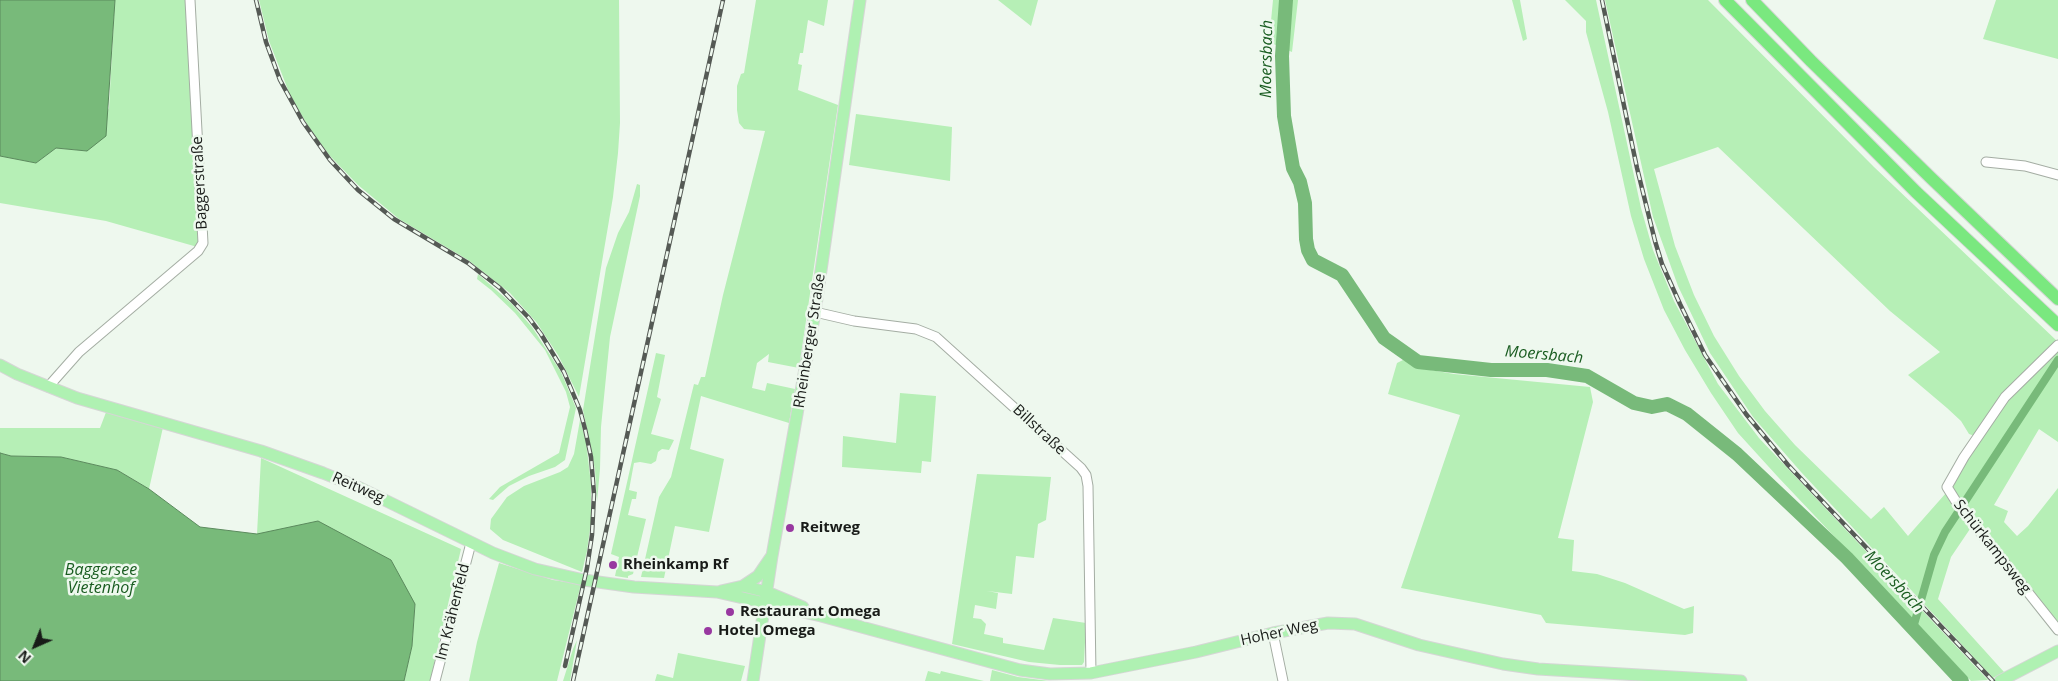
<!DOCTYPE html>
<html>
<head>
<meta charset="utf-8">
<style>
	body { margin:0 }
	#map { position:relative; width:2058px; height:681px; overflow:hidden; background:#eef8ee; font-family:"Open Sans",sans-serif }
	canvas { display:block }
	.north { position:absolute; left:10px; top:621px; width:50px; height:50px; -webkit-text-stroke:4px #eef8ee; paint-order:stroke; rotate:224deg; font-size:14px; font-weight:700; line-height:20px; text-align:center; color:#181b18 }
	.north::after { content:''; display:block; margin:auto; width:18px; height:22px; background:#181b18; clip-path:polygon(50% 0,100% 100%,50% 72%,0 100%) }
</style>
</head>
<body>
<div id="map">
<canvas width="2058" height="681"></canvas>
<div class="north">N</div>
</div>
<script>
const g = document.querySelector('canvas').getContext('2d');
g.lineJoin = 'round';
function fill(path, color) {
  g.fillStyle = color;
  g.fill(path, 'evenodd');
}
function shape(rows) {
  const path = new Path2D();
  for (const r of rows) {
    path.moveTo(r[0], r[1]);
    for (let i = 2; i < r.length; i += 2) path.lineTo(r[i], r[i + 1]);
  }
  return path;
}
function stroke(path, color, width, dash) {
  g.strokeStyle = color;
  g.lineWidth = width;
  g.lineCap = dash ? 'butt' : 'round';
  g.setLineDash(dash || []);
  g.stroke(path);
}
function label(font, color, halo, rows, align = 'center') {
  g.font = font + ' "Open Sans",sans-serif';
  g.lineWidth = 5;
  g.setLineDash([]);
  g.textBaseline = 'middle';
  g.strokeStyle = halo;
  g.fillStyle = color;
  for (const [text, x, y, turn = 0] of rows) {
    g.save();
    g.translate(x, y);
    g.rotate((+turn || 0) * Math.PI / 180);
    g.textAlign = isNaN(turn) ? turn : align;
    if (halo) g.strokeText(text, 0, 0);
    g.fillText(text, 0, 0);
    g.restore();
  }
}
const green = shape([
	[115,0,186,0,201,248,106,221,0,203,0,156,36,163,56,148,86,151,109,108],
	[259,0,619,0,620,123,618,153,613,197,579,397,558,355,548,340,537,323,510,293,468,260,399,219,358,185,330,156,308,126,290,95,269,41],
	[756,0,828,0,824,26,808,20,803,53,800,53,798,64,802,65,798,90,838,105,799,368,768,362,769,354,757,363,752,388,765,391,767,383,795,389,789,423,701,396,690,449,724,459,709,532,675,526,664,578,641,577,659,497,671,477,694,384,698,385,701,377,705,377,723,295,765,131,744,129,739,123,737,110,737,86,741,74,744,73],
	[998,0,1038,0,1031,26],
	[1273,0,1298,0,1292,52,1269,42],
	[1512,0,1520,0,1527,39,1523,41],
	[1565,0,1596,0,1641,208,1653,250,1674,301,1718,384,1759,438,1988,680,1971,681,1778,477,1738,433,1711,393,1685,350,1664,310,1644,259,1631,216,1608,112,1586,32,1586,21],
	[1605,0,1708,0,1874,167,2057,341,2014,383,1975,436,1969,434,1961,421,1947,408,1908,375,1940,352,1890,311,1718,147,1654,169,1675,246,1694,295,1714,336,1739,376,1765,411,1795,445,1871,519,1884,507,1908,536,1946,493,1972,526,1951,557,1938,599,2004,672,1993,678,1801,472,1753,417,1710,353,1678,286,1653,217],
	[1996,0,2058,0,2058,59,1983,39],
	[856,114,952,127,950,181,849,165],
	[637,184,640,185,640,196,610,337,601,427,600,469,597,502,595,470,583,410,606,268,618,233,629,212],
	[478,274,511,303,532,327,561,372,576,408,565,460,555,467,529,476,509,486,493,500,489,499,500,487,559,453,570,407,566,392,545,350,515,313,491,290,477,279],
	[2058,349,2058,442,2039,429,1994,505,2008,511,2004,522,2017,536,2028,526,2058,488,2058,625,1950,488,2007,398],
	[656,353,665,355,657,397,661,399,651,434,674,440,669,450,662,449,658,452,656,461,651,464,640,462,634,463,629,490,637,492,636,499,632,499,628,515,646,519,633,574,628,576,628,578,615,576,619,557,611,554],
	[1403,360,1425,369,1454,374,1590,387,1593,402,1558,538,1574,540,1572,571,1597,574,1625,583,1684,609,1694,606,1693,633,1685,635,1546,623,1541,615,1401,588,1460,415,1388,394,1397,363],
	[900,393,936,396,931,462,922,461,921,473,842,467,843,436,896,443],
	[108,407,164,423,149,489,117,470,61,457,11,456,0,453,0,428,100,428],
	[580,420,586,441,591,484,591,522,587,551,582,572,503,540,490,529,491,519,507,497,524,486,560,472,568,467,574,454],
	[261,458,461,549,430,681,404,681,412,646,415,605,257,534],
	[977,474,1051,477,1046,520,1038,524,1034,558,1016,556,1012,594,987,591,998,593,996,609,975,605,973,618,981,619,986,624,984,634,1003,638,1003,643,1044,650,1053,618,1086,623,1084,662,1082,665,1060,665,1029,662,952,644],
	[499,563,553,580,581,584,557,681,469,681,477,642],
	[577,640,570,681,563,681,573,649],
	[678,653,745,666,741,681,655,681,657,674,673,678],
	[992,670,1018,677,1049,681,990,681],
	[928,671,940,674,941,671,984,681,925,681]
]);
const water = shape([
	[0,0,115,0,106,136,87,151,56,148,36,163,0,156,0,0],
	[0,453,11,456,61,457,117,470,149,489,200,527,257,534,318,521,391,560,415,604,412,646,404,681,0,681,0,453]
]);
const canal = shape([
	[1913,628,1934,555,1945,532,2058,360]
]);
const river = shape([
	[1286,0,1282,56,1284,116,1293,168,1300,182,1305,203,1306,239,1308,250,1313,260,1342,275,1384,338,1418,362,1491,370,1547,370,1587,376,1634,403,1652,407,1667,404,1687,414,1737,454,1847,558,1962,681]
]);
const minor = shape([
	[1986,162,2025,166,2058,175],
	[815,312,854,321,916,329,936,337,1081,468,1086,475,1088,486,1091,673],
	[2058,345,2005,397,1964,457,1947,487,1957,503,2058,630],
	[48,387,79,352,198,251,203,243,190,0],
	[1273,633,1283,681],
	[435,681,471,543]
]);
const major = shape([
	[0,365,17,374,77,398,261,451,323,473,358,487,493,553,535,569,584,580,634,587,717,592,821,616,1020,670,1050,674,1091,673,1196,652,1273,633,1328,623,1355,624,1419,645,1503,664,1538,669,1741,681],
	[743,586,758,576,771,557],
	[721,591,743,586,767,592,803,607],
	[753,681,772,556,815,312,860,0],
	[2000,681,2058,651]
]);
const highway = shape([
	[1725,0,1916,192,2058,325],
	[1752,0,1811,61,1931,178,2058,299]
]);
const rail = shape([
	[256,0,266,42,280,80,303,122,330,160,358,190,394,219,468,263,500,288,529,318,541,334,564,372,580,410,585,429,591,457,594,494,592,535,587,568,565,666],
	[1602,0,1637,168,1655,241,1662,264,1680,304,1705,355,1746,414,1788,465,1993,681],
	[573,681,723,0]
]);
const markers = [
	[790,528,5,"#9838a0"],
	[613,565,5,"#9838a0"],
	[730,612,5,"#9838a0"],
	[708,631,5,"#9838a0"]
];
const streetNames = [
	["Baggerstraße",200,183,-93],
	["Rheinberger Straße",810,341,-81],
	["Billstraße",1039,430,43],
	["Reitweg",358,488,24],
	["Schürkampsweg",1992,547,52],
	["Im Krähenfeld",453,612,-76],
	["Hoher Weg",1279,633,-12]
];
const poiNames = [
	["Reitweg",800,528],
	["Rheinkamp Rf",623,565],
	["Restaurant Omega",740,612],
	["Hotel Omega",718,631]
];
const waterNames = [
	["Moersbach",1267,59,-89],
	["Moersbach",1544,355,5],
	["Baggersee",101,570],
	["Vietenhof",101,588],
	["Moersbach",1894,582,47]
];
fill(green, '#b6efb6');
fill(water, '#78ba7a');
stroke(water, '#5b8a5d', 1);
stroke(canal, '#78ba7a', 8);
stroke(river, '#78ba7a', 14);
stroke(minor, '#a4ada3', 11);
stroke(major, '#d5d6d5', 13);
stroke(highway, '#d5d6d5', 14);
stroke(minor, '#fff', 9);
stroke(major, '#aff1b2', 11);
stroke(highway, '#7ae87f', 12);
stroke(rail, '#555a55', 4.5);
stroke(rail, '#eef8ee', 2.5, [8]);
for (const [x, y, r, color] of markers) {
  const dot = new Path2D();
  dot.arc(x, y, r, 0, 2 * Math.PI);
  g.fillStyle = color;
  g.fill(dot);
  stroke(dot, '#eef8ee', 2);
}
label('15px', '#181b18', '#eef8ee', streetNames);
label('bold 15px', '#181b18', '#eef8ee', poiNames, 'left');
label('italic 16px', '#195c20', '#eef8ee', waterNames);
</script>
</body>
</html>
